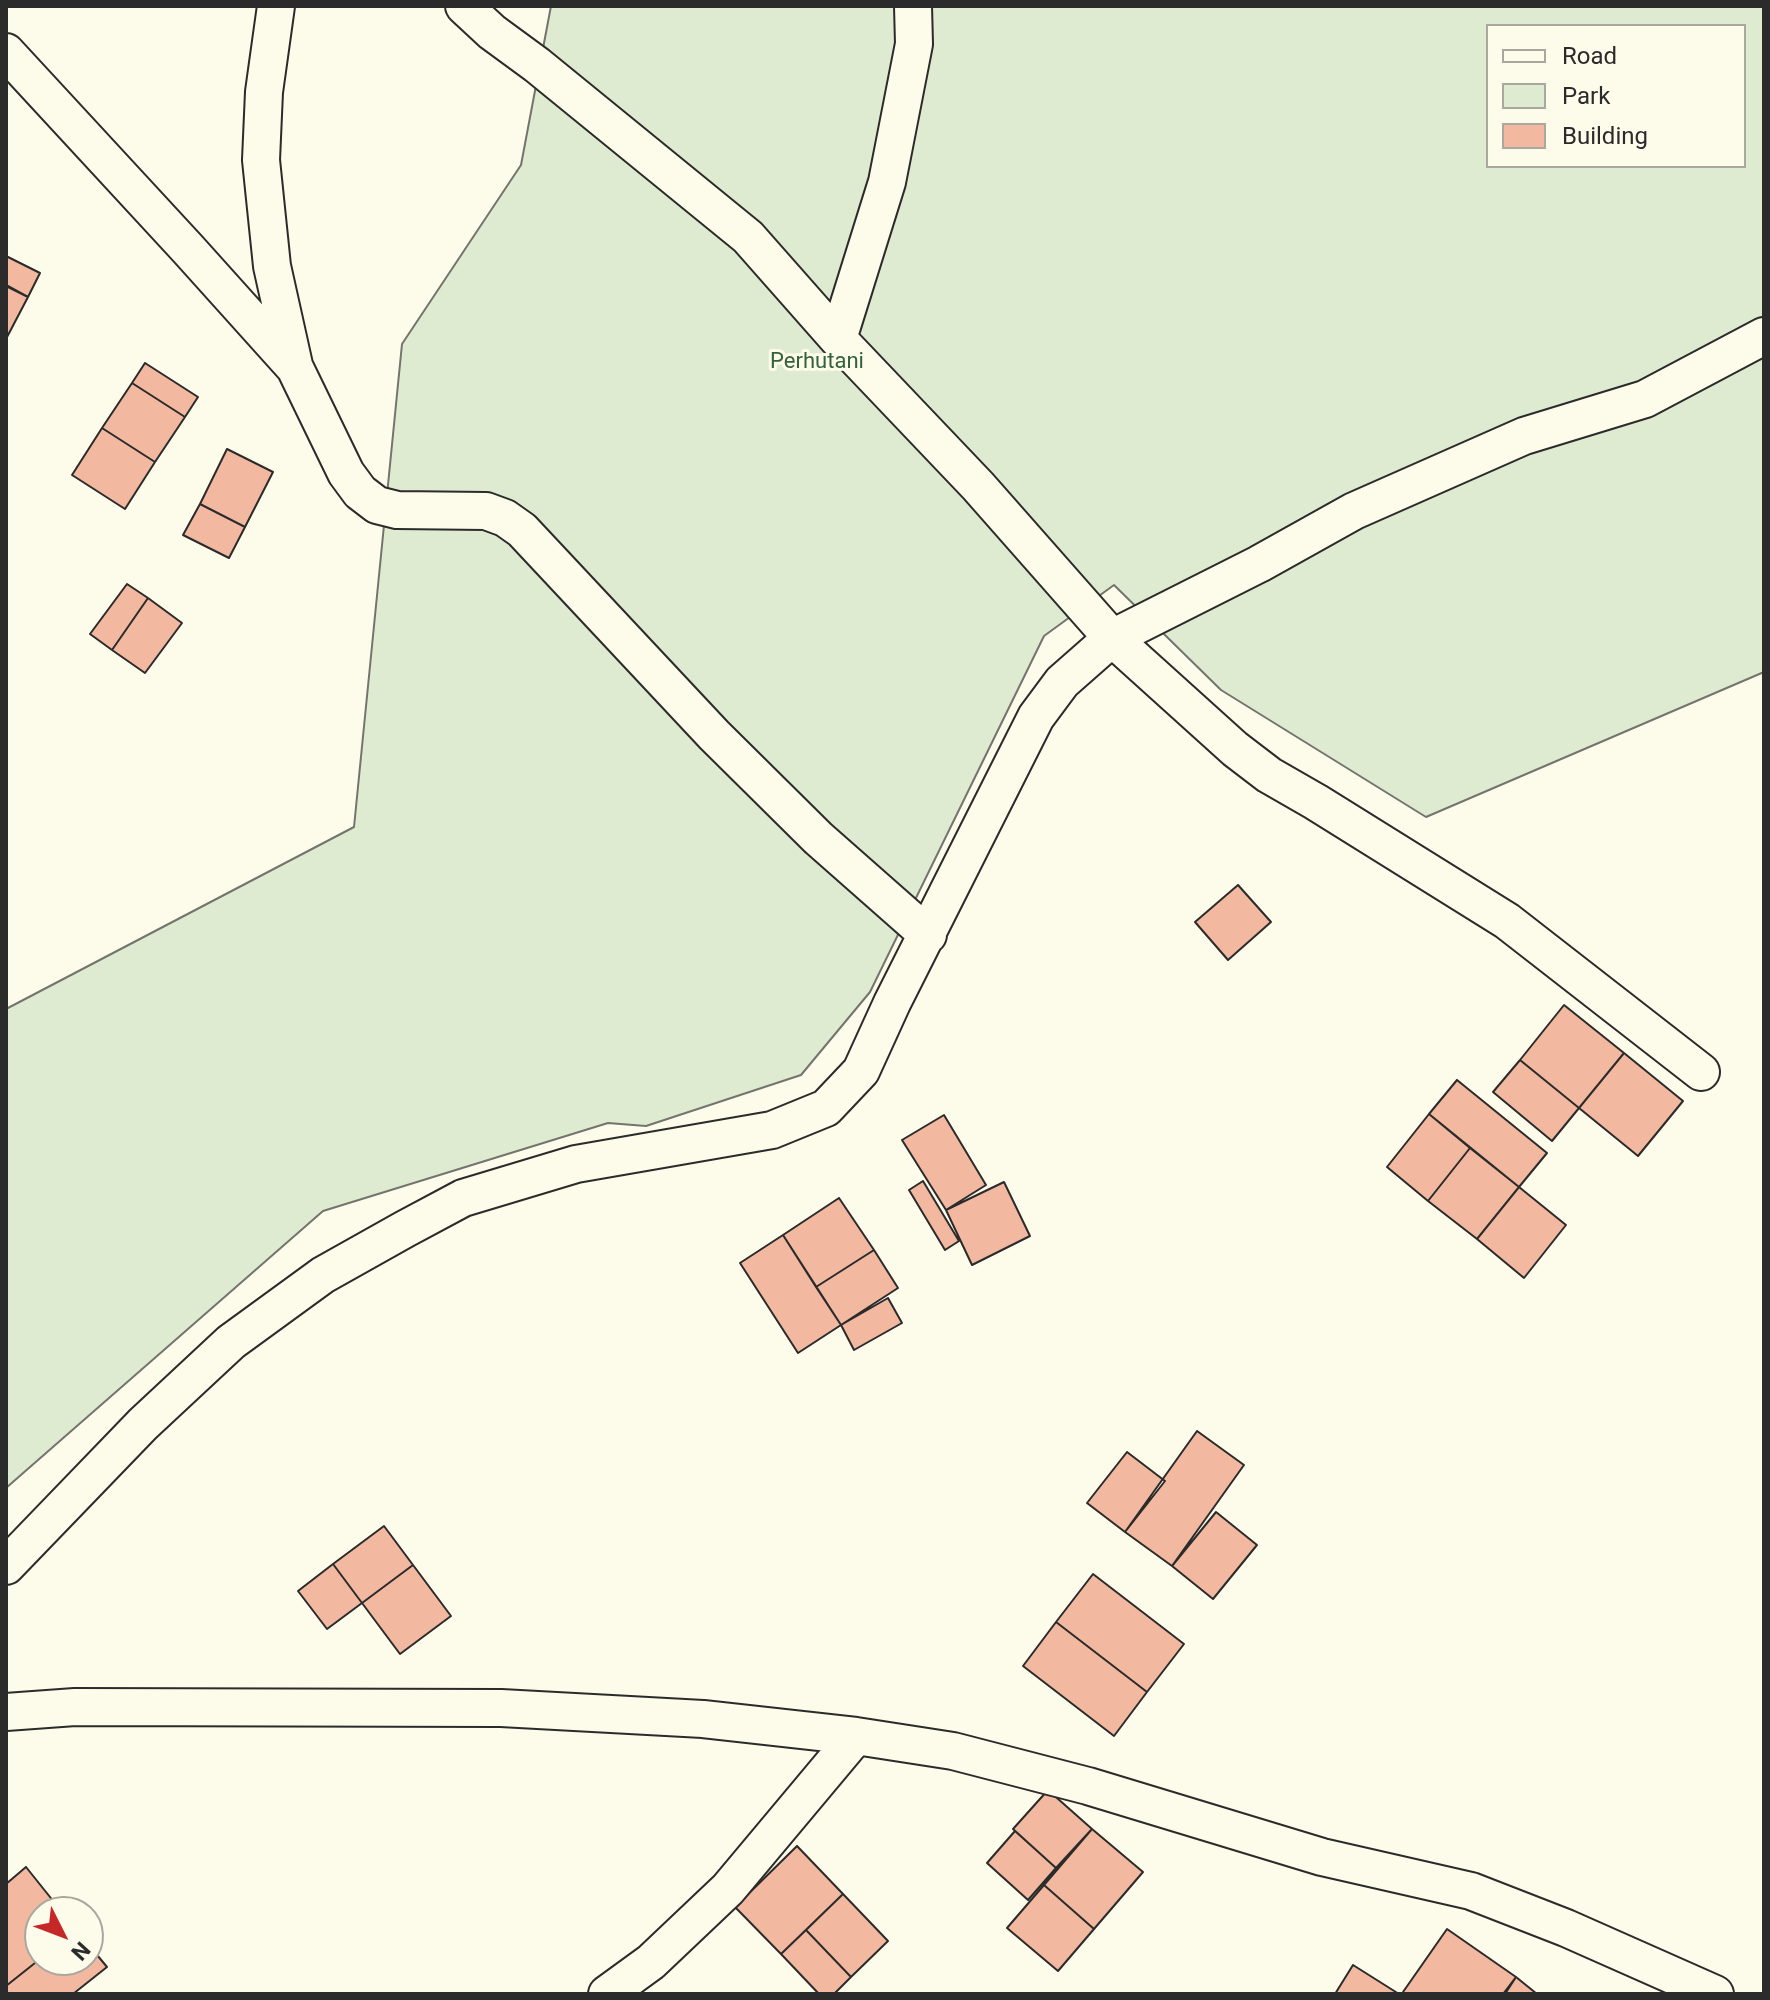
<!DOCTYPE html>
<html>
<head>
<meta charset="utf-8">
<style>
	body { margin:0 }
	#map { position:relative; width:1770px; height:2000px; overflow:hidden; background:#fdfbea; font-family:Roboto,sans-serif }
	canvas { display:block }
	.frame { position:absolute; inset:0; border:8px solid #2b2b2b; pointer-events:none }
	.legend { position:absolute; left:1486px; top:24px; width:260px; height:144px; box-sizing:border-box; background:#fdfbea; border:2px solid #a9a89e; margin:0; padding:10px 14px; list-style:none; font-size:24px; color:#2b2b2b }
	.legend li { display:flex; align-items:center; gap:16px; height:40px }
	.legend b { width:40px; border:2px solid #a9a89e }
	.north { position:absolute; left:24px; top:1896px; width:80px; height:80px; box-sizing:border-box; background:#fdfbea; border:2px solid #a9a89e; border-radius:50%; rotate:132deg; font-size:22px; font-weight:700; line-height:32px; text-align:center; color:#2b2b2b }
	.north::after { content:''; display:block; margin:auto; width:28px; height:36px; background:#c62828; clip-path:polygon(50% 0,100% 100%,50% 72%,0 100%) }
</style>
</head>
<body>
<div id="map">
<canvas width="1770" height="2000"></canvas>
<div class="frame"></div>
<ul class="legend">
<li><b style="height:10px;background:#fdfbea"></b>Road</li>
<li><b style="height:22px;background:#deebd1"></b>Park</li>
<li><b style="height:22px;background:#f2b8a0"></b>Building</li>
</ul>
<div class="north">N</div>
</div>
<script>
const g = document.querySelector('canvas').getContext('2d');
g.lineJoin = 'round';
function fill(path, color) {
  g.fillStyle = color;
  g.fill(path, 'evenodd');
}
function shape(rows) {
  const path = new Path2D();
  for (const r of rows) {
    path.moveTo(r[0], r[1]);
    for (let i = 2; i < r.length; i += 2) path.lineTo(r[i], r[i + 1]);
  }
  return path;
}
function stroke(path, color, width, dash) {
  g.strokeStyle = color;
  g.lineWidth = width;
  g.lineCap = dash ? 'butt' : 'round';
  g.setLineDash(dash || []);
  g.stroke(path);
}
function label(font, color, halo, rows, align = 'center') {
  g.font = font + ' Roboto,sans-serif';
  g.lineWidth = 6;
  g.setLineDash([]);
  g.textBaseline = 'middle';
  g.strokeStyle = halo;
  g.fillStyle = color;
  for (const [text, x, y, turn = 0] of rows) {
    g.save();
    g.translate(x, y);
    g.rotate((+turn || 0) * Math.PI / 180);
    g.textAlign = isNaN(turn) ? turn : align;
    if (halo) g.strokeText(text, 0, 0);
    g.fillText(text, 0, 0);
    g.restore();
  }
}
const green = shape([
	[551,6,1764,6,1764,672,1426,817,1221,690,1114,585,1044,636,870,992,801,1075,646,1126,608,1123,323,1211,6,1488,6,1009,354,827,402,344,521,165,551,6],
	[1488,26,1744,26,1744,166,1488,166,1488,26]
]);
const building = shape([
	[6,256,40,273,28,297,6,286,6,256],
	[6,285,28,297,6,339,6,285],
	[145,363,198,397,185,417,132,383,145,363],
	[132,383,185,417,155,462,102,428,132,383],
	[102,428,155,462,125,509,72,475,102,428],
	[227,449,273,472,245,527,200,504,227,449],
	[200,504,245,527,229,558,183,535,200,504],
	[127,584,148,598,112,650,90,634,127,584],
	[148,598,182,623,145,673,112,650,148,598],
	[1238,885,1271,922,1228,960,1195,922,1238,885],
	[1564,1005,1624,1053,1579,1108,1520,1060,1564,1005],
	[1624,1053,1683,1101,1638,1156,1579,1108,1624,1053],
	[1520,1060,1579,1108,1552,1141,1493,1092,1520,1060],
	[1457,1080,1547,1153,1519,1187,1429,1114,1457,1080],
	[1429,1114,1470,1148,1428,1201,1387,1167,1429,1114],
	[944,1115,986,1185,946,1210,902,1140,944,1115],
	[1470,1148,1519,1187,1477,1239,1428,1201,1470,1148],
	[923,1181,959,1241,945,1250,909,1190,923,1181],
	[1004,1182,1030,1236,972,1265,946,1210,1004,1182],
	[1519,1187,1566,1225,1524,1278,1477,1239,1519,1187],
	[839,1198,874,1250,816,1287,783,1235,839,1198],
	[783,1235,841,1325,798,1353,740,1263,783,1235],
	[874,1250,898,1288,841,1325,816,1287,874,1250],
	[888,1298,902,1323,854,1350,841,1325,888,1298],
	[1197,1431,1244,1465,1172,1566,1125,1532,1197,1431],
	[1127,1452,1165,1481,1125,1532,1087,1503,1127,1452],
	[1216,1512,1257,1545,1213,1599,1172,1566,1216,1512],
	[384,1526,413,1565,362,1603,333,1564,384,1526],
	[333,1564,362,1603,327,1629,298,1591,333,1564],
	[413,1565,451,1616,400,1654,362,1603,413,1565],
	[1093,1574,1184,1644,1147,1692,1056,1622,1093,1574],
	[1056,1622,1147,1692,1114,1736,1023,1666,1056,1622],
	[1048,1790,1092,1829,1056,1868,1013,1829,1048,1790],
	[1092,1829,1143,1872,1094,1929,1044,1885,1092,1829],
	[1015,1831,1056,1868,1028,1900,987,1863,1015,1831],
	[797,1846,843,1894,781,1954,735,1907,797,1846],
	[26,1867,62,1912,40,1912,40,1959,6,1986,6,1884,26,1867],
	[1044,1885,1094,1929,1058,1971,1007,1928,1044,1885],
	[843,1894,888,1941,851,1977,806,1930,843,1894],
	[1447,1929,1516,1977,1505,1994,1406,1994,1403,1992,1447,1929],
	[806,1930,851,1977,834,1994,819,1994,781,1954,806,1930],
	[88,1944,107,1967,73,1994,6,1994,6,1986,40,1959,88,1960,88,1944],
	[1353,1965,1399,1994,1335,1994,1353,1965],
	[1516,1977,1537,1994,1503,1994,1516,1977]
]);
const minor = shape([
	[276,6,264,92,261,160,272,266,294,365],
	[464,6,492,32,537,65,748,237,838,339],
	[913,6,914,44,887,182,838,339,978,486,1112,638,1235,749,1269,775,1316,802,1507,921,1701,1072],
	[6,52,188,249,295,368,346,473,360,492,377,505,397,510,486,511,505,518,522,530,714,735,818,838,928,935],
	[6,1566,143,1424,231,1342,323,1275,405,1229,463,1198,576,1164,772,1130,826,1108,861,1071,892,1003,1036,717,1062,682,1112,638,1259,564,1354,511,1524,436,1645,399,1764,336],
	[6,1712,75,1707,501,1708,703,1719,856,1736,953,1751,1088,1786,1322,1857,1471,1891,1566,1928,1715,1994],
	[607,1994,651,1962,728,1889,856,1736]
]);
const parkNames = [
	["Perhutani",817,362]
];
fill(green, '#deebd1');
stroke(green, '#74746e', 2);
fill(building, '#f2b8a0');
stroke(building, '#2b2b2b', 2);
stroke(minor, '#2b2b2b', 40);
stroke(minor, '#fdfbea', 36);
label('22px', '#34623c', '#fdfbea', parkNames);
</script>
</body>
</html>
